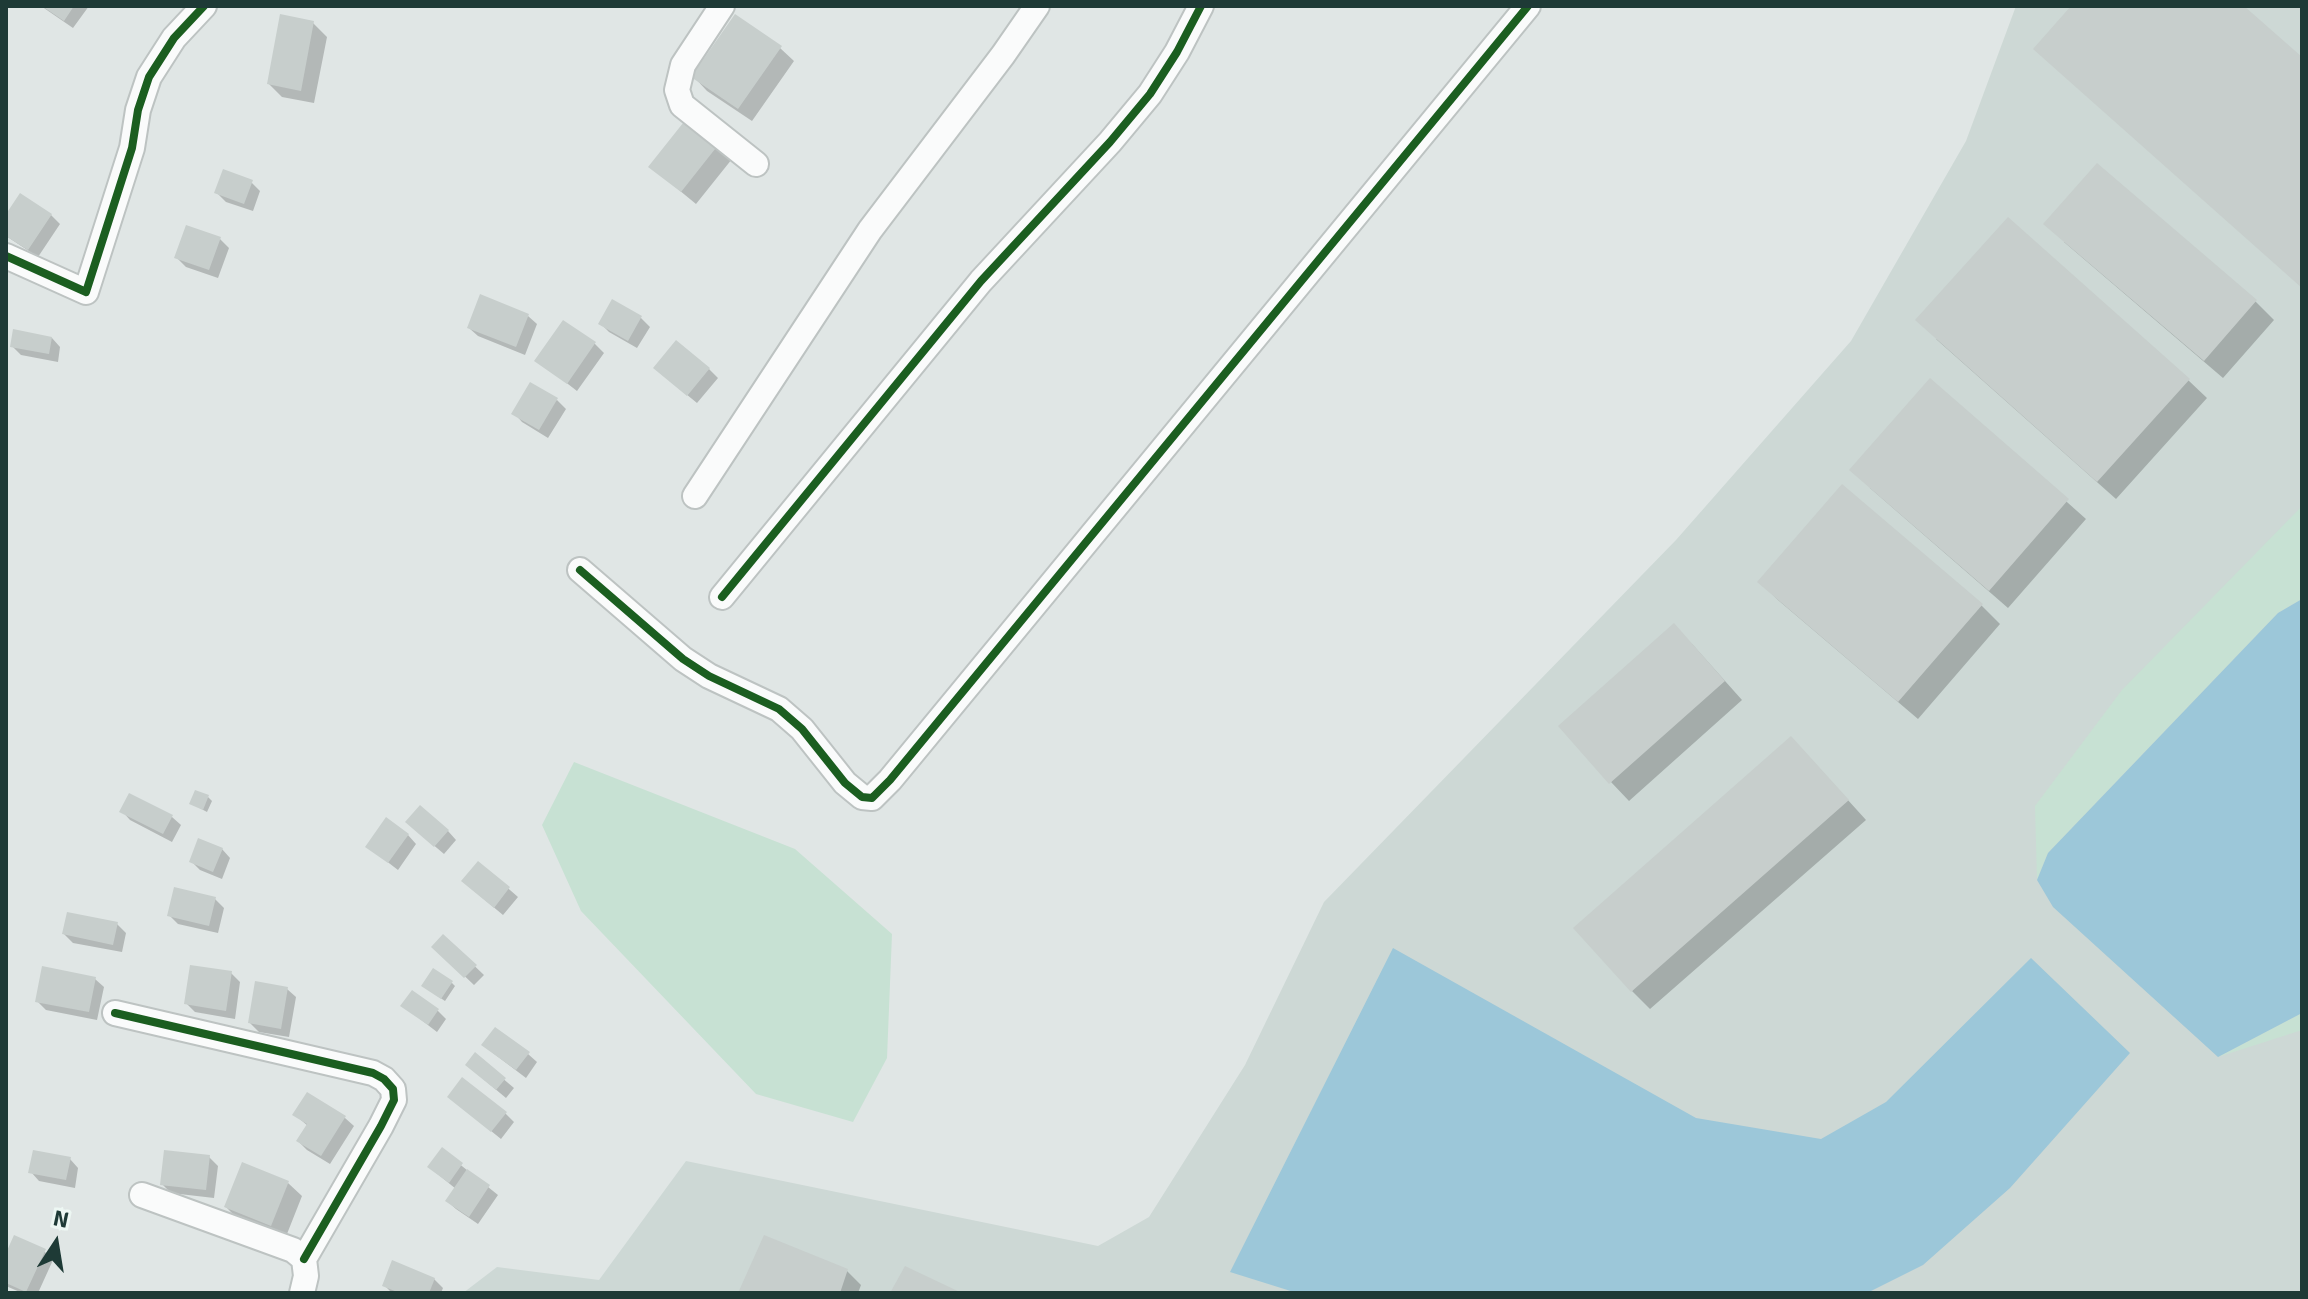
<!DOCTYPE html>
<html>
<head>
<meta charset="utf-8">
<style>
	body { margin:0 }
	#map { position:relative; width:2308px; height:1299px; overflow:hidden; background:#e0e6e5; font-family:Signika,sans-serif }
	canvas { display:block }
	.frame { position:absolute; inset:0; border:8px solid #1e3a36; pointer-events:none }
	.north { position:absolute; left:16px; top:1203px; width:80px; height:80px; -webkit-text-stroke:6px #edf7f3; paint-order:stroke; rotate:12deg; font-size:22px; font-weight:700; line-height:32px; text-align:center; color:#1e3a36 }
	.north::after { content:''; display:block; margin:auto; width:28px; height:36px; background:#1e3a36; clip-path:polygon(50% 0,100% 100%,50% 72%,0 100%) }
</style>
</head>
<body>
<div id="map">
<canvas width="2308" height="1299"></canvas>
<div class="frame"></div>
<div class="north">N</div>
</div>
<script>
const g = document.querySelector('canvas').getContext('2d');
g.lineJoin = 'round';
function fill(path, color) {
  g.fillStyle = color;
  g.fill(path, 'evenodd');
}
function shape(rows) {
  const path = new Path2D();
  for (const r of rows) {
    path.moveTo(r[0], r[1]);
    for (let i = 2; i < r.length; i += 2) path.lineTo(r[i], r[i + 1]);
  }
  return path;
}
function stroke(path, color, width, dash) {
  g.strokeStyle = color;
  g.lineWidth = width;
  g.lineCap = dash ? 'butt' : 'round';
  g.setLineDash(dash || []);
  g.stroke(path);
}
const built = shape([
	[2016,6,2302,6,2302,1293,463,1293,497,1267,599,1280,686,1161,1098,1246,1149,1217,1245,1065,1324,902,1676,540,1851,341,1966,141]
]);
const green = shape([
	[2302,506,2302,599,2278,613,2048,853,2037,880,2035,806,2122,690],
	[574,762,795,849,892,934,887,1058,853,1122,756,1094,581,911,542,825],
	[2302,1013,2302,1030,2218,1057]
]);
const water = shape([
	[2302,599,2302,1013,2218,1057,2053,907,2037,880,2048,853,2278,613],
	[1393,948,1696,1118,1821,1139,1886,1102,2031,958,2130,1053,2010,1188,1923,1265,1867,1293,1297,1293,1230,1272]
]);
const shadow = shape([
	[41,6,89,6,73,28],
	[313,23,327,37,314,103,282,97,269,84],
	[780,48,794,61,752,121,707,91,694,77],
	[718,145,732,159,696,204,651,167],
	[2097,165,2256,302,2274,320,2223,378,2064,242],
	[251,182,260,191,253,211,226,202,217,193],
	[51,215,60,224,38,257,6,236,6,218],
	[220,239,229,248,218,278,186,267,177,258],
	[613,302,641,318,650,327,637,348,609,332,601,324],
	[528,316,537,324,525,355,478,336,469,328],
	[563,322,595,344,604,353,577,391,537,360],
	[52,338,60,347,58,362,21,355,12,346],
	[1936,339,2188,380,2207,398,2116,499],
	[709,369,718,378,697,403,664,376],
	[1930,380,2086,519,2008,608,1870,488],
	[557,400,566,409,548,438,522,422,514,413],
	[1842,487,1982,606,2000,624,1918,719,1778,600,1760,582],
	[1692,644,1742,700,1629,801,1611,782],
	[1809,757,1866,820,1650,1009,1632,991],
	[208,797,212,801,207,812,192,804],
	[122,811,172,817,181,825,172,842,130,820],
	[417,831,448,831,456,840,444,854],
	[408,835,416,844,398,870,368,847],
	[222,849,230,858,222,879,200,870,191,861],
	[479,863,518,897,503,915,473,890],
	[215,899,224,908,218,933,178,924,169,915],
	[117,924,126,933,122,952,73,943,64,934],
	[443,936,484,975,474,985,434,947],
	[231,973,240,982,235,1019,195,1012,186,1003],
	[95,979,104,987,97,1020,46,1010,37,1001],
	[452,983,455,986,445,1001,427,989],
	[287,989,296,997,289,1037,259,1032,250,1023],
	[403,1006,438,1011,446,1019,437,1032],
	[493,1053,528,1054,537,1062,526,1078],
	[475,1055,514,1088,506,1098,476,1073],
	[449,1097,505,1113,514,1122,501,1139],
	[295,1115,345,1118,354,1126,330,1164,307,1150,298,1141,308,1126],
	[442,1150,498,1195,478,1224,456,1209,447,1201,456,1189,429,1167],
	[209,1157,218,1166,214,1198,171,1193,162,1184],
	[70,1159,78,1168,75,1188,39,1181,31,1172],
	[288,1183,302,1196,285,1239,240,1221,226,1207],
	[44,1251,53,1260,38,1293,22,1293,6,1286,6,1258],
	[847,1271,861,1285,858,1293,740,1293],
	[434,1279,443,1288,441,1293,392,1293,384,1285]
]);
const building = shape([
	[42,6,74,6,64,21],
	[2071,6,2244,6,2302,57,2302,288,2033,49],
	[280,14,314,21,301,91,267,84],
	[735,14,782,46,738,109,691,77],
	[687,118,719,144,681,192,648,167],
	[2097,163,2257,300,2204,361,2043,224],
	[223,169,253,180,244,204,214,193],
	[20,193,52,214,28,250,6,236,6,214],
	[2008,217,2190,379,2097,482,1915,320],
	[186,225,221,237,209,270,174,258],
	[480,294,529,314,516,347,467,328],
	[612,299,642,316,628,341,598,324],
	[563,320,596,342,567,384,534,361],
	[13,329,52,337,49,354,10,347],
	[676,340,710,368,687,396,653,368],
	[1930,378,2069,499,1989,591,1849,470],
	[530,382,558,398,539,430,511,414],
	[1842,484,1983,604,1898,702,1757,582],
	[1674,623,1725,681,1609,784,1558,726],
	[1791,736,1849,800,1631,992,1573,928],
	[195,790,209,795,203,810,189,804],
	[129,793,173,815,163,834,119,812],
	[420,805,449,830,434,847,405,822],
	[386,817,409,834,388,863,365,847],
	[198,838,223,848,213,872,189,862],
	[478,861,510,887,494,908,461,881],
	[174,887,216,897,209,926,167,916],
	[67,912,118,922,113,945,62,934],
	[443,934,477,965,464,978,431,947],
	[190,965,232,971,226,1011,184,1004],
	[42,966,96,977,89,1012,35,1002],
	[433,968,453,981,441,999,421,986],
	[255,981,288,987,281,1029,248,1023],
	[412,990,439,1009,428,1025,400,1006],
	[495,1027,530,1052,516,1070,481,1045],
	[475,1052,506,1078,496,1090,465,1065],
	[462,1077,507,1112,491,1132,447,1097],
	[307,1092,346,1116,321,1156,296,1141,307,1124,292,1115],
	[442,1147,463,1163,449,1183,427,1167],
	[33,1150,71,1157,66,1180,28,1173],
	[164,1150,210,1155,206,1190,160,1185],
	[242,1162,289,1181,271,1226,224,1207],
	[467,1169,490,1185,469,1217,445,1201],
	[14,1235,46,1249,26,1292,6,1283,6,1253],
	[764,1235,848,1269,840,1293,738,1293],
	[392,1260,435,1278,429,1293,400,1293,382,1286],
	[905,1266,962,1293,890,1293]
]);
const minor = shape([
	[722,6,683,65,677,90,682,105,756,164],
	[6,256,86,292,132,148,138,110,149,77,174,38,204,6],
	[695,496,870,230,1003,55,1037,6],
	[580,570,683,659,709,676,779,709,802,729,845,783,862,797,872,798,890,780,1528,6],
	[722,597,981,281,1110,142,1150,94,1177,52,1201,6],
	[115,1013,373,1073,384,1079,393,1089,394,1100,381,1126,304,1259],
	[142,1195,293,1250,304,1259,306,1276,302,1293]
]);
const cycleway = shape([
	[6,256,86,292,132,148,138,110,149,77,174,38,204,6],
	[580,570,683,659,709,676,779,709,802,729,845,783,862,797,872,798,890,780,1528,6],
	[722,597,981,281,1110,142,1150,94,1177,52,1201,6],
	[115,1013,373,1073,384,1079,393,1089,394,1100,381,1126,304,1259]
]);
fill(built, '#cdd8d5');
fill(green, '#c7e1d3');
fill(water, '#9cc7d9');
fill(shadow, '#0003');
fill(building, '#c7cecc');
stroke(minor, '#bdc3c2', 28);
stroke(minor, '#fafbfb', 24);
stroke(cycleway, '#1b5e20', 8);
</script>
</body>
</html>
